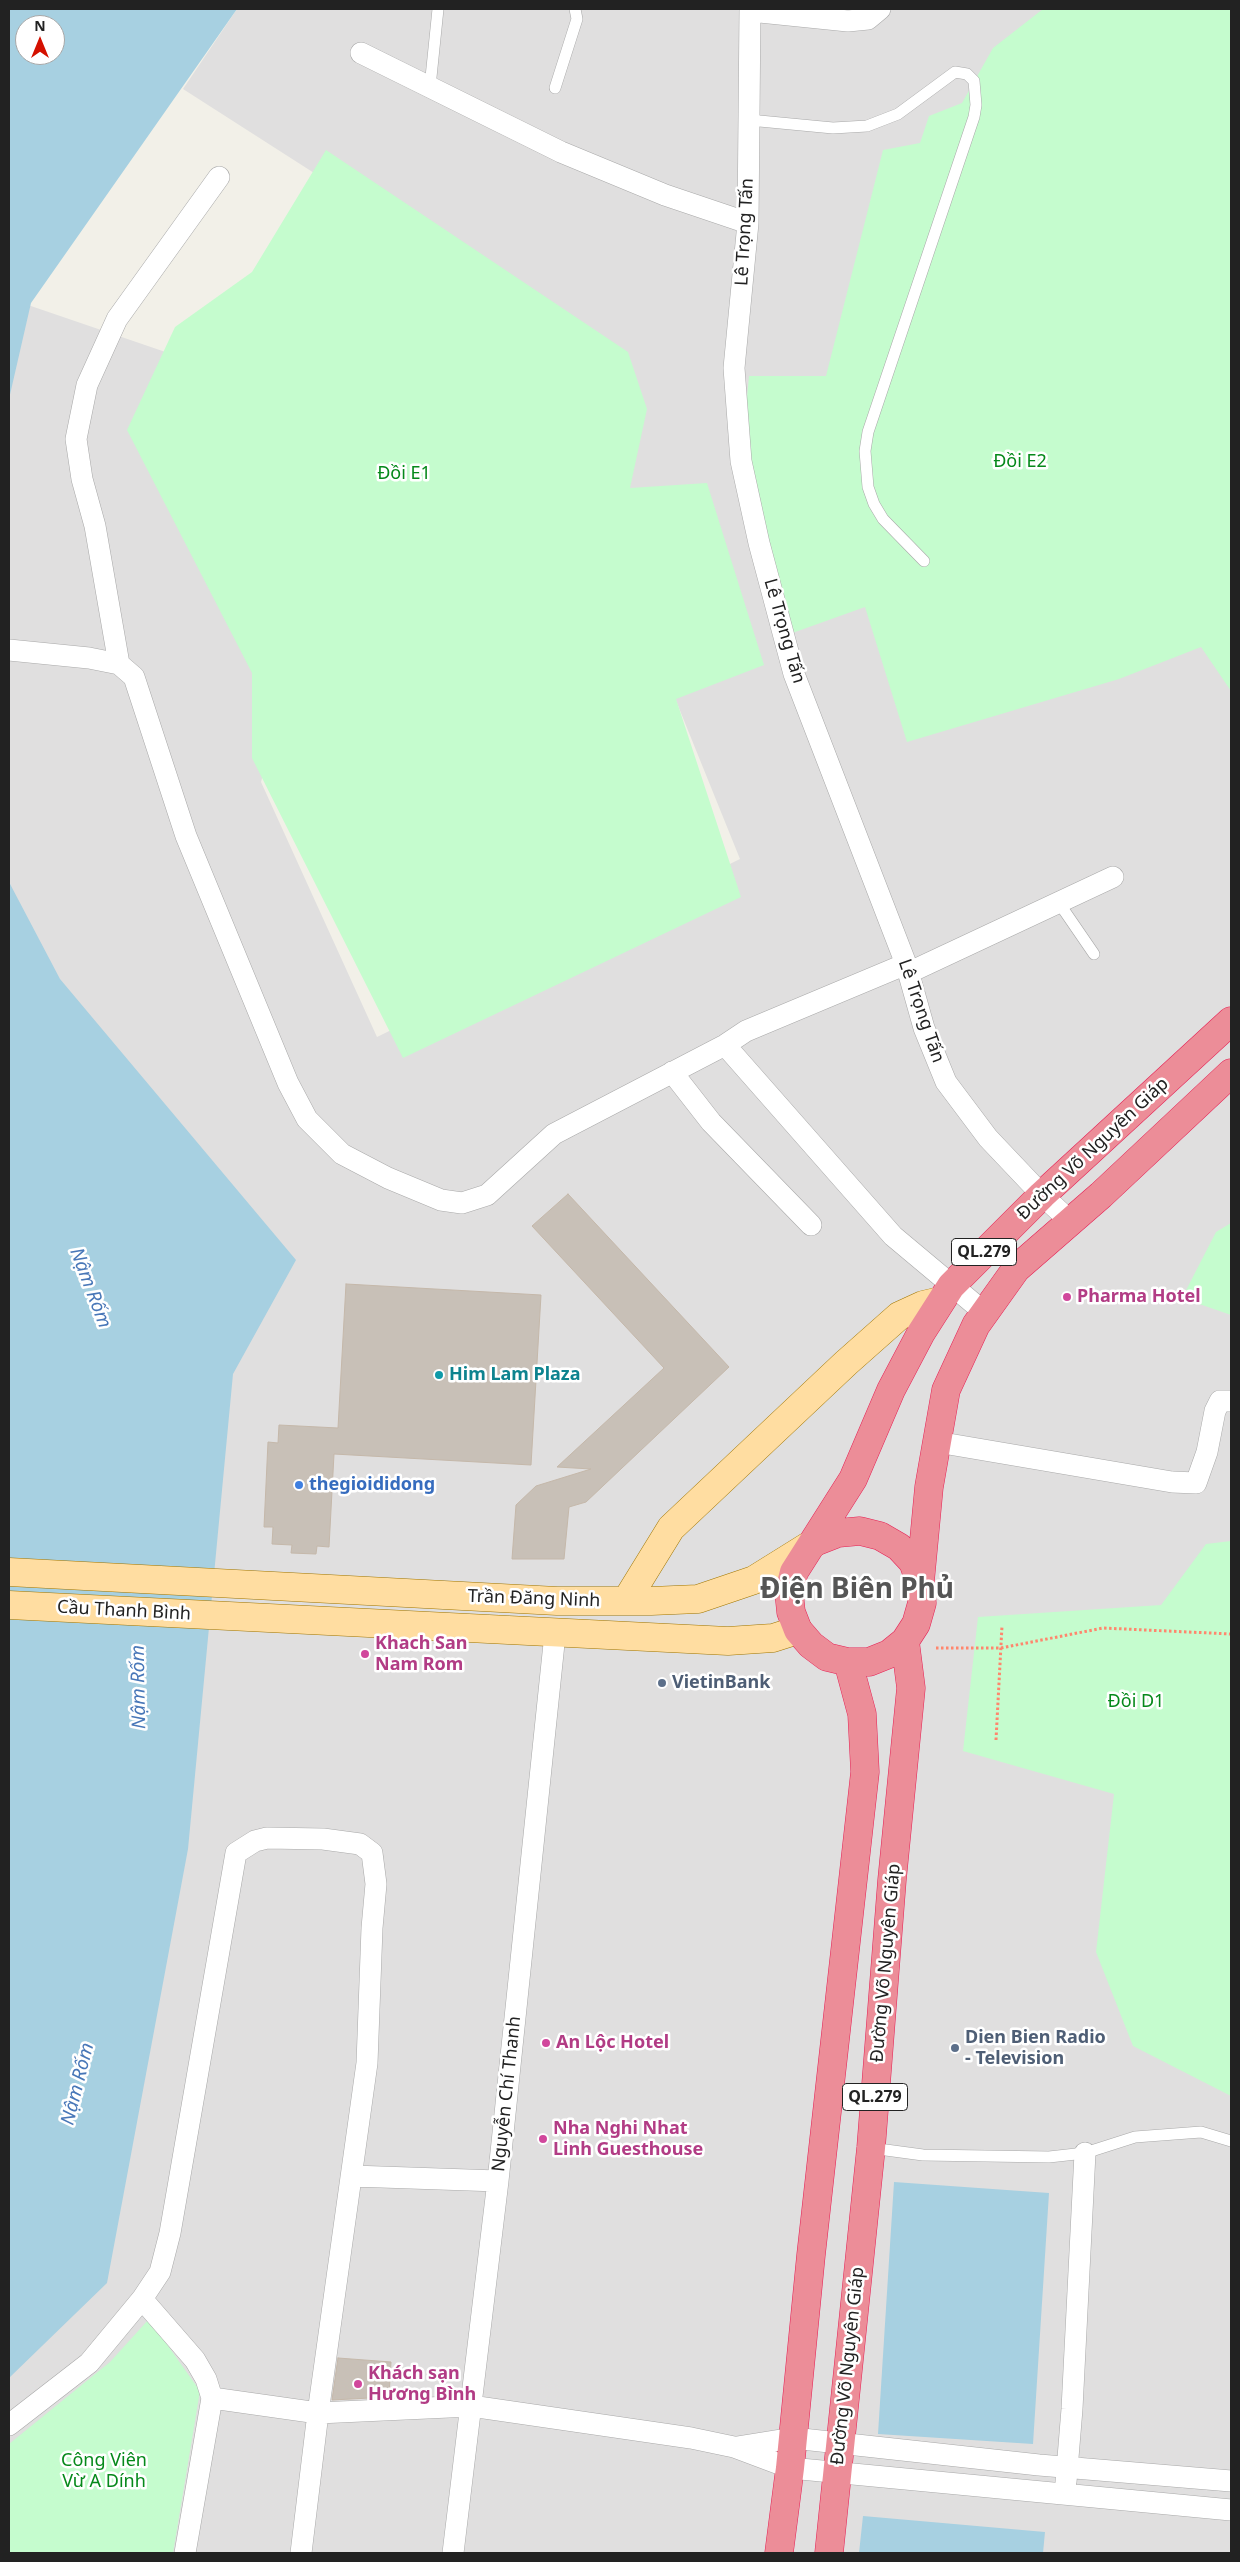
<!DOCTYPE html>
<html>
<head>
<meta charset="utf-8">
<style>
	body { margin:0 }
	#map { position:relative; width:1240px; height:2562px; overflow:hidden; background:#f2f0e8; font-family:"Noto Sans",sans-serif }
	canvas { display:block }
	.frame { position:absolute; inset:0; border:10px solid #222; pointer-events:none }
	.north { position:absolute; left:15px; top:15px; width:50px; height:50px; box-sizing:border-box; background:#fff; border:1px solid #a7a7a7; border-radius:50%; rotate:0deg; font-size:14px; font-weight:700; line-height:20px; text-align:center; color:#222 }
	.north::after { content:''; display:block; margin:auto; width:18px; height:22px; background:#d41000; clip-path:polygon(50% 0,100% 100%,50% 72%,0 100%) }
</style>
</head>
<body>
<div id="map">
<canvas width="1240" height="2562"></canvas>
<div class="frame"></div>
<div class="north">N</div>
</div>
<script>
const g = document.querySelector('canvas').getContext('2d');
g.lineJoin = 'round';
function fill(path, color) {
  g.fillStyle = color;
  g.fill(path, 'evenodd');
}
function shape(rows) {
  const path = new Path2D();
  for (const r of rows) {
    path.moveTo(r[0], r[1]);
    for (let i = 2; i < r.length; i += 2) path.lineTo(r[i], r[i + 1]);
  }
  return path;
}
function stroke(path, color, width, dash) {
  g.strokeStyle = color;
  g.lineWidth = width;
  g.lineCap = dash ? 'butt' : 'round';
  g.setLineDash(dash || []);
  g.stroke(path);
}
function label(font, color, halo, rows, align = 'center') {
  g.font = font + ' "Noto Sans",sans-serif';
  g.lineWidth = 5;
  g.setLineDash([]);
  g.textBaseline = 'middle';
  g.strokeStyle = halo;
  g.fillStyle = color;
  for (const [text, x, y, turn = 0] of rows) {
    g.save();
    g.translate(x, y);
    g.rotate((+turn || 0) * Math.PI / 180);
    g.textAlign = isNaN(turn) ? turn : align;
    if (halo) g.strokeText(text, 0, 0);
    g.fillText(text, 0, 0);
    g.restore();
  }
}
const residential = shape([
	[237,9,1231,9,1231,2553,9,2553,9,393,28,305,183,358,290,676,261,782,377,1037,740,859,590,488,634,378,183,89]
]);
const park = shape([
	[1043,9,1231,9,1231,691,1201,647,1119,679,907,742,865,607,784,636,741,461,749,376,826,376,883,150,920,143,929,116,962,103,993,48],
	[326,150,628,352,647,409,630,488,707,483,764,665,676,699,741,897,403,1058,252,758,252,673,127,430,175,327,252,272],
	[1231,1223,1231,1315,1182,1298,1216,1232],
	[1231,1541,1231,2096,1133,2046,1096,1952,1114,1794,963,1751,978,1617,1161,1605,1206,1544],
	[149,2319,200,2391,173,2553,9,2553,9,2444,110,2362]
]);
const water = shape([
	[9,9,237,9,31,303,9,399],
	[25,25,55,25,55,55,25,55],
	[9,882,60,979,296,1260,233,1374,188,1849,107,2283,9,2378],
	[894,2182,1049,2193,1033,2444,878,2434],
	[863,2516,1045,2532,1043,2553,859,2553]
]);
const building = shape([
	[568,1194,729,1367,586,1502,569,1507,564,1559,512,1559,516,1505,536,1486,591,1469,557,1467,664,1368,532,1226,568,1194],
	[346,1284,541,1295,531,1465,334,1454,329,1547,317,1546,316,1554,291,1553,292,1545,272,1544,273,1527,264,1527,268,1442,278,1443,279,1425,338,1428,346,1284],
	[338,2358,391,2362,389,2397,332,2400,338,2358]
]);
const path = shape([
	[936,1648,1001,1648,1103,1628,1231,1634],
	[996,1740,1002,1626]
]);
const lane = shape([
	[430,87,438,9],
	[555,88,577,19,575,9],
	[749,120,833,128,867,126,898,114,955,72,967,74,974,81,976,105,974,117,868,432,865,451,868,487,874,504,883,519,924,561],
	[1059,903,1094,954],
	[871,2148,923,2155,1049,2157,1085,2153,1135,2137,1201,2132,1231,2141]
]);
const street = shape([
	[750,9,748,223,734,368,741,461,759,543,794,674,906,964,924,1028,946,1082,988,1138,1042,1195,1071,1222],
	[750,11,848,21,868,19,880,9],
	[361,53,561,152,665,195,748,223],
	[9,650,89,658,119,664,134,677,186,836,288,1083,307,1119,342,1154,388,1178,441,1200,462,1203,487,1195,554,1134,725,1045,746,1031,906,964],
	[119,664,95,526,82,479,76,439,87,385,117,319,219,177],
	[908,973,1113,877],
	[725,1045,893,1236,985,1313],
	[672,1072,711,1122,811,1225],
	[937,1442,1172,1482,1196,1483,1207,1452,1215,1411,1220,1401,1231,1401],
	[352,2176,498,2181],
	[142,2299,195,2360,206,2379,212,2398,185,2553],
	[9,2425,89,2363,142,2299,160,2272,170,2233,236,1853,255,1841,267,1838,323,1839,360,1844,372,1853,376,1884,372,1928,367,2063,318,2413,212,2398],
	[737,2447,793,2438,1039,2465,1231,2481],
	[1066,2482,1072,2409,1085,2153],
	[301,2553,318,2413,471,2406,691,2438,734,2447,790,2468,1231,2510],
	[453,2553,498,2181,555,1634]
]);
const primary = shape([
	[9,1572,557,1601,651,1601,698,1599,754,1580,815,1542],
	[626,1601,671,1528,846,1363,899,1316,923,1305,940,1301],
	[9,1605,728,1641,773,1638,798,1630]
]);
const highway = shape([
	[815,1542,838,1533,860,1531,880,1536,899,1547,913,1562,920,1582,922,1603,916,1624,905,1641,889,1654,869,1662,848,1662,827,1657,811,1645,798,1630,791,1612,789,1592,794,1572,853,1479,891,1390,921,1333,951,1286,1042,1195,1231,1021],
	[920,1582,929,1487,946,1390,976,1325,1016,1269,1101,1195,1231,1073],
	[779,2553,790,2468,811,2255,865,1772,862,1714,848,1662],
	[829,2553,871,2148,892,1880,911,1688,905,1641]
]);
const markers = [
	[1067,1297,5,"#d1479c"],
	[439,1375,5,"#0f9aa8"],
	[299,1485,5,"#3f7fe0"],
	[365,1654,5,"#d1479c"],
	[662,1683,5,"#5c6f8a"],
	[546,2043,5,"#d1479c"],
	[955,2048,5,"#5c6f8a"],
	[543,2139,5,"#d1479c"],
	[358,2384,5,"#d1479c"]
];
const shields = [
	[984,1252,65],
	[875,2097,65]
];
const shieldNames = [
	["QL.279",984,1252],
	["QL.279",875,2097]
];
const streetNames = [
	["Lê Trọng Tấn",745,232,-87],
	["Lê Trọng Tấn",784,631,74],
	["Lê Trọng Tấn",921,1011,71],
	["Đường Võ Nguyên Giáp",1093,1149,-43],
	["Trần Đăng Ninh",534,1599,2],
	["Cầu Thanh Bình",124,1611,3],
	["Đường Võ Nguyên Giáp",886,1963,-85],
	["Nguyễn Chí Thanh",507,2094,-84],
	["Đường Võ Nguyên Giáp",848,2366,-84]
];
const parkNames = [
	["Đồi E2",1020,462],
	["Đồi E1",404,474],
	["Đồi D1",1136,1702],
	["Công Viên",104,2461],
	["Vừ A Dính",104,2482]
];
const hotelNames = [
	["Pharma Hotel",1077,1297],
	["Khach San",375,1644],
	["Nam Rom",375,1665],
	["An Lộc Hotel",556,2043],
	["Nha Nghi Nhat",553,2129],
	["Linh Guesthouse",553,2150],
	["Khách sạn",368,2374],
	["Hương Bình",368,2395]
];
const cultureNames = [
	["Him Lam Plaza",449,1375]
];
const shopNames = [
	["thegioididong",309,1485]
];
const serviceNames = [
	["VietinBank",672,1683],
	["Dien Bien Radio",965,2038],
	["- Television",965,2059]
];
const waterNames = [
	["Nậm Rốm",90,1288,69],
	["Nậm Rốm",139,1687,-91],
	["Nậm Rốm",78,2084,-76]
];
const townNames = [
	["Điện Biên Phủ",857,1590]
];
fill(residential, '#e0dfdf');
fill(park, '#c5fcce');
fill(water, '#a7d0e1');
fill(building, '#c8c0b7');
stroke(building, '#c5b8aa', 1);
stroke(lane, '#a9a9a9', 12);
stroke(street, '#a9a9a9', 22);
stroke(primary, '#a07600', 29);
stroke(highway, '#e52155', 29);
stroke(path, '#ff866d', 3, [2.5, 2.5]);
stroke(lane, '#fff', 11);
stroke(street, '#fff', 21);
stroke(primary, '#ffdda1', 28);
stroke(highway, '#ec8d98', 28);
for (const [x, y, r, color] of markers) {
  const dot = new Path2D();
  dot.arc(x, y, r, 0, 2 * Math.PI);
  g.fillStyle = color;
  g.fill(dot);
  stroke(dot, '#fff', 2);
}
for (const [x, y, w] of shields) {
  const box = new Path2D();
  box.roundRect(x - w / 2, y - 13.5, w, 27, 4);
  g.fillStyle = '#fff';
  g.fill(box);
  stroke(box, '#222', 1);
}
label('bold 16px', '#222', null, shieldNames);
label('18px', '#222', '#fff', streetNames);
label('18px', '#06891b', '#fff', parkNames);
label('bold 18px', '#b23c85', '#fff', hotelNames, 'left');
label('bold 18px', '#0d838f', '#fff', cultureNames, 'left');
label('bold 18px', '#366cbe', '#fff', shopNames, 'left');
label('bold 18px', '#4e5e75', '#fff', serviceNames, 'left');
label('italic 19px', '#4877b8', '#fff', waterNames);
label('bold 28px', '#555', '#fff', townNames);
</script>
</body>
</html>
